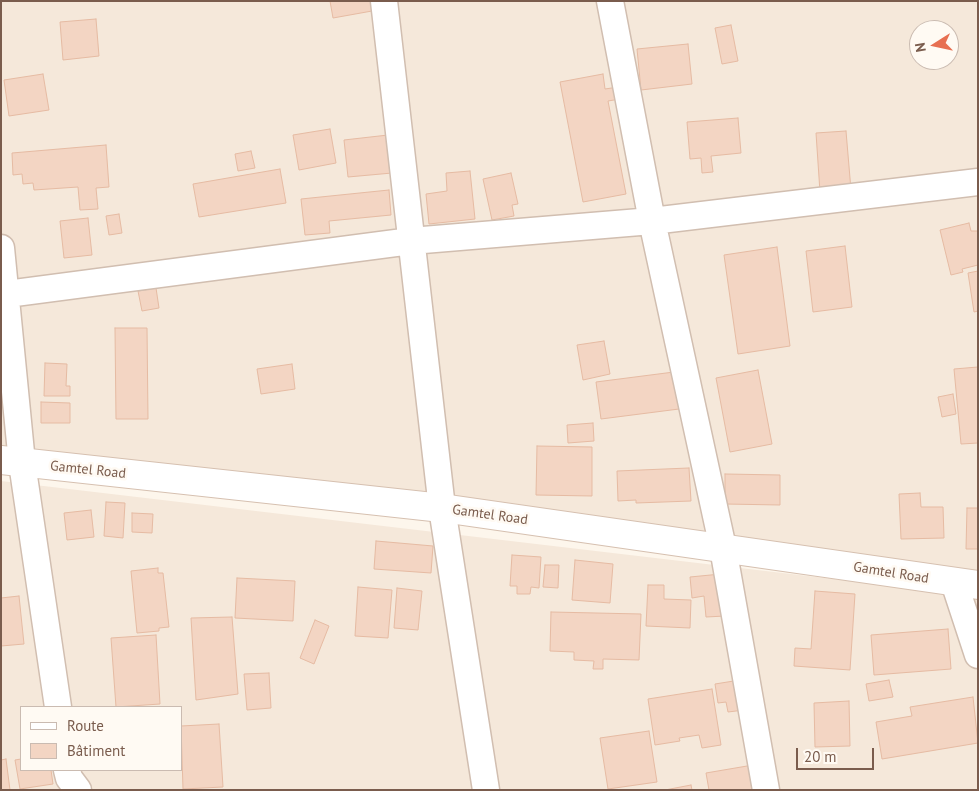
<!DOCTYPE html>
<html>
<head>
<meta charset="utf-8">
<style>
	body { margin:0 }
	#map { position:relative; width:979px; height:791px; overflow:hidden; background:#fdf6ec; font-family:"PT Sans",sans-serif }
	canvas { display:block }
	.frame { position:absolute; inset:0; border:2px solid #7a5c4d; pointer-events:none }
	.legend { position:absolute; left:20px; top:706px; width:162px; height:65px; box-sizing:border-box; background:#fffaf3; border:1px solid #cabbb1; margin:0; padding:6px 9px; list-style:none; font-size:15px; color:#7a5c4d }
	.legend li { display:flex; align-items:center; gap:10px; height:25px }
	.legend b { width:25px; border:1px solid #cabbb1 }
	.north { position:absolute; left:909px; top:20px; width:50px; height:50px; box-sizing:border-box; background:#fffaf3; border:1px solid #cabbb1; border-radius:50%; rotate:260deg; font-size:14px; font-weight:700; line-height:20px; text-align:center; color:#7a5c4d }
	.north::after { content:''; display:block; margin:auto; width:18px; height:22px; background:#e76f51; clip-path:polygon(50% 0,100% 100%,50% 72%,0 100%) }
	.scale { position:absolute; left:796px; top:748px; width:78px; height:22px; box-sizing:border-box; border:2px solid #7a5c4d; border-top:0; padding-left:6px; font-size:15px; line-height:18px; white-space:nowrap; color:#7a5c4d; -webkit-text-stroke:4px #fffaf3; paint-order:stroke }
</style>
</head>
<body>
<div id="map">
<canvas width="979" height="791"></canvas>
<div class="frame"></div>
<ul class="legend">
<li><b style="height:6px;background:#fff"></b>Route</li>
<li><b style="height:14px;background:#f3d5c3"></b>Bâtiment</li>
</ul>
<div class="north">N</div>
<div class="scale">20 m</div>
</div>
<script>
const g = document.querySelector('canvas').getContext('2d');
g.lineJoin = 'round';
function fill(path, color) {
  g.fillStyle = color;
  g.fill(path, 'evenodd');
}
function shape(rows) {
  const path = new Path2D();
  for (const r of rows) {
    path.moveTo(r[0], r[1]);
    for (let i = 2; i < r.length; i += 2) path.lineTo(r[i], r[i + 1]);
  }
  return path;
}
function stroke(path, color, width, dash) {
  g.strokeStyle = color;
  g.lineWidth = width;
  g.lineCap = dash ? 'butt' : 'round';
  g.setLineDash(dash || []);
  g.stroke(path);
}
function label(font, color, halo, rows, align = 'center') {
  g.font = font + ' "PT Sans",sans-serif';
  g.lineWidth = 5;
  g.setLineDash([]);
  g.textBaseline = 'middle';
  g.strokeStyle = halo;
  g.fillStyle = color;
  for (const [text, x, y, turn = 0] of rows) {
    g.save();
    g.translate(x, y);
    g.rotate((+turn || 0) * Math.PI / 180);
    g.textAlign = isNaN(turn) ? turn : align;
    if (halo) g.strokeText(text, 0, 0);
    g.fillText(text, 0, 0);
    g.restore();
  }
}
const residential = shape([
	[1,1,978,1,978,572,1,452],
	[919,30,949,30,949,60,919,60],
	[1,481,978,596,978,790,1,790],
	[21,707,181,707,181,770,21,770]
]);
const building = shape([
	[330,1,371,1,372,11,333,18,330,1],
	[96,19,99,56,63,60,60,22,96,19],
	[731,25,738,61,722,64,715,28,731,25],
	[688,44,692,84,641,90,637,49,688,44],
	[43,74,49,110,9,116,4,80,43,74],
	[603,74,605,89,618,87,620,99,608,101,626,194,583,202,560,82,603,74],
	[738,118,741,153,711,156,713,172,702,173,701,158,690,159,687,122,738,118],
	[330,129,336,163,299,170,293,135,330,129],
	[846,131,851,190,820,192,816,133,846,131],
	[388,135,392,173,348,177,344,140,388,135],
	[106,145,109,187,96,188,98,209,80,210,78,187,34,190,33,183,23,184,22,174,13,175,12,153,106,145],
	[251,151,255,168,238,171,235,154,251,151],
	[280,169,286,203,199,217,193,184,280,169],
	[470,171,475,219,429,224,426,194,447,191,446,173,470,171],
	[511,173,518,204,512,205,514,216,492,220,483,179,511,173],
	[389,190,391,215,329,221,330,233,305,235,301,199,389,190],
	[119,214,122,233,109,235,106,216,119,214],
	[88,218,92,255,64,258,60,221,88,218],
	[969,223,971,231,978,231,978,265,962,269,963,272,951,275,940,230,969,223],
	[845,246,852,307,813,312,806,251,845,246],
	[777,247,790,346,738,354,724,255,777,247],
	[978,271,978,311,974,312,968,273,978,271],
	[156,288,159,308,142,311,138,291,156,288],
	[115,328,147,328,148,419,116,419,115,328],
	[604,341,610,374,583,380,577,345,604,341],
	[45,363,67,364,66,386,70,386,70,396,44,396,45,363],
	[292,364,295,389,261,394,257,369,292,364],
	[978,367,978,443,961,444,954,369,978,367],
	[758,370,772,444,730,452,716,378,758,370],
	[674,372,679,409,601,419,596,382,674,372],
	[953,394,956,414,942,417,938,397,953,394],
	[41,402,70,403,70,423,41,423,41,402],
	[593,423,594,441,568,443,567,425,593,423],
	[537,446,592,447,592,496,536,495,537,446],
	[689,468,691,501,636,503,636,500,618,501,617,471,689,468],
	[725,474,780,475,780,505,725,504,725,474],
	[920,493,921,507,943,507,944,538,901,539,899,494,920,493],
	[106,502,125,503,123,538,104,536,106,502],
	[967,508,978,508,978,549,966,549,967,508],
	[91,510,94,537,67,540,64,513,91,510],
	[132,513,153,514,152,533,132,532,132,513],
	[376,541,433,546,431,573,374,569,376,541],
	[512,555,541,557,539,588,531,587,530,594,517,594,517,586,510,586,512,555],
	[575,560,613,564,610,603,572,600,575,560],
	[545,565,559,565,558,588,543,587,545,565],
	[158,568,158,573,163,573,169,627,159,628,159,631,137,633,131,571,158,568],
	[721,574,725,616,706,617,704,596,692,598,690,577,721,574],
	[237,578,295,581,293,621,235,618,237,578],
	[648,585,664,585,664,599,691,600,690,628,646,626,648,585],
	[358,587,392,590,388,638,355,636,358,587],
	[397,588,422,591,418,630,394,628,397,588],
	[815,591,855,594,850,670,794,666,795,648,811,649,815,591],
	[19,596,24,644,1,646,1,598,19,596],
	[551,612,641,614,639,660,603,659,603,669,593,669,594,661,574,660,574,652,550,651,551,612],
	[232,617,238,694,196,700,191,618,232,617],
	[315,620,329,626,314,664,300,658,315,620],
	[948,629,951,669,874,675,871,635,948,629],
	[156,635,160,704,116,707,111,638,156,635],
	[269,673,271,708,247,710,244,674,269,673],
	[740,680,744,710,728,712,726,702,718,703,715,684,740,680],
	[889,680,893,697,869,701,866,684,889,680],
	[712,689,721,745,702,748,699,735,679,738,680,741,655,745,648,699,712,689],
	[973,697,978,743,882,759,876,722,912,716,910,707,973,697],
	[849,701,850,746,815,747,814,703,849,701],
	[219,724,223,787,183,789,181,726,219,724],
	[649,731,657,782,608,789,600,738,649,731],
	[6,759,10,790,1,790,1,760,6,759],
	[21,759,21,770,51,770,53,784,20,789,15,760,21,759],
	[753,765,758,790,709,790,706,773,753,765],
	[691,785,692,790,665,790,691,785]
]);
const street = shape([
	[384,1,442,508,486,790],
	[610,1,652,221,723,548,766,790],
	[1,248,22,463,58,707],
	[7,294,411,241,652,221,978,182],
	[954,582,978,655],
	[67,770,69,778,78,790]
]);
const secondary = shape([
	[1,460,442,508,978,585]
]);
const streetNames = [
	["Gamtel Road",88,470,6],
	["Gamtel Road",490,515,8],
	["Gamtel Road",891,573,9]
];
fill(residential, '#f5e8da');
fill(building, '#f3d5c3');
stroke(building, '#e6bba3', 1);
stroke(street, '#d1beb0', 29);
stroke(secondary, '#d6c0b0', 30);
stroke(street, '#fff', 26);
stroke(secondary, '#fff', 28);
label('14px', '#7a5c4d', '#fffaf3', streetNames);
</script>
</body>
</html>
